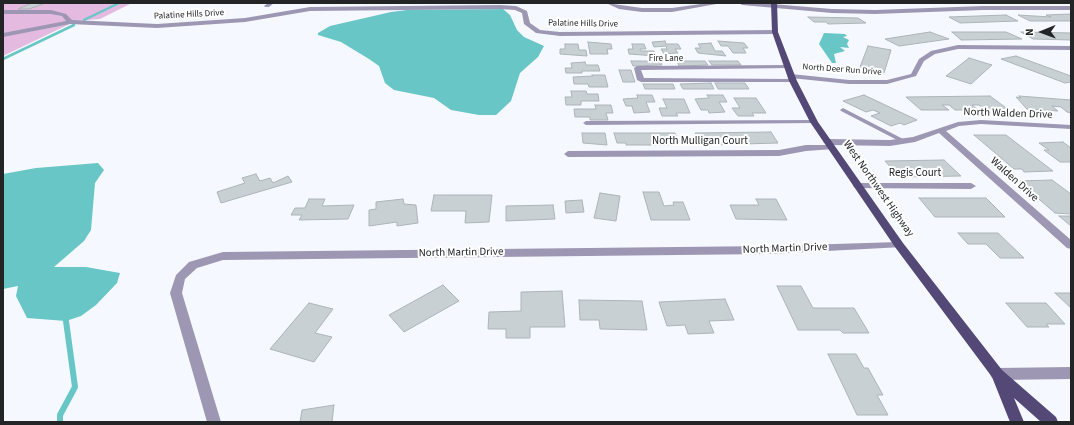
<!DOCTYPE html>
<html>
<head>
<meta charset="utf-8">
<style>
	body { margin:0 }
	#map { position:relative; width:1074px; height:425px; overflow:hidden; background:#f5f9ff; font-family:"Source Sans 3",sans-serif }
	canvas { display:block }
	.frame { position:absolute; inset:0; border:4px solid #222426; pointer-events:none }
	.north { position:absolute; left:1022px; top:12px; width:40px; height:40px; -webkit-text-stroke:3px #fff; paint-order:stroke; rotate:269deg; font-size:11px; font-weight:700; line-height:16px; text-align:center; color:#222426 }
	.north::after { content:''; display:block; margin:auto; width:14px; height:18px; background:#222426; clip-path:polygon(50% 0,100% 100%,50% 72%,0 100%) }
</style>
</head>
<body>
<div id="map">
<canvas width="1074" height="425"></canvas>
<div class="frame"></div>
<div class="north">N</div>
</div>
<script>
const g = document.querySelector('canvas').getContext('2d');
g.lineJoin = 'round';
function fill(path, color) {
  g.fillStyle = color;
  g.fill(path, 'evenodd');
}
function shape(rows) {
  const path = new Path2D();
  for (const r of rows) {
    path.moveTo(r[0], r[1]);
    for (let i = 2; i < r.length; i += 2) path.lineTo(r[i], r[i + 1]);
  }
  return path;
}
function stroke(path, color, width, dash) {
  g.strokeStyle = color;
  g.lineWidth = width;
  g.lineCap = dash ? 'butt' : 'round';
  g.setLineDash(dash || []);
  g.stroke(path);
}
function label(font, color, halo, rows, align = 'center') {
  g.font = font + ' "Source Sans 3",sans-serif';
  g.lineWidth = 4;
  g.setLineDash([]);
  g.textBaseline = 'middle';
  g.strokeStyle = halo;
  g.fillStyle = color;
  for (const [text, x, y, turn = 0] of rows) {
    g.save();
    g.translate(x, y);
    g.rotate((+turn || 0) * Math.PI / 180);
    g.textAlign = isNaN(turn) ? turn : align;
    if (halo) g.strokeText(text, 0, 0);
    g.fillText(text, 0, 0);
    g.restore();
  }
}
const green = shape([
	[3,3,132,3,100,19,76,21,3,56]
]);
const water = shape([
	[503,9,510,15,517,30,524,37,544,46,538,57,520,73,511,101,496,115,479,115,451,110,434,98,394,90,385,83,379,66,369,59,341,42,318,35,318,33,330,26,391,12,407,10],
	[824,33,845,34,847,36,843,37,849,40,847,44,849,48,840,47,845,51,834,54,836,63,832,63,819,44],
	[98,163,104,170,95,183,91,230,84,241,54,267,86,267,120,273,117,283,96,305,81,316,66,321,27,318,16,296,18,286,3,289,3,174,36,168]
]);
const streamFar1 = shape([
	[84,20,119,3],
	[3,59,74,25]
]);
const stream = shape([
	[60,422,60,415,75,387,66,321]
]);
const building = shape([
	[32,3,43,4,29,9,18,9,32,3],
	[1071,14,1071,21,1030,21,1018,15,1051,17,1046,15,1071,14],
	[1006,15,1018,21,960,23,949,17,1006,15],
	[808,17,858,18,866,23,828,24,826,22,814,22,808,17],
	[930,32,949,39,899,46,885,39,930,32],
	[952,32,1006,32,1022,39,961,40,952,32],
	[1021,32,1071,33,1071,40,1033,39,1021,32],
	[665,41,666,44,678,44,681,49,675,49,678,53,664,54,661,49,667,49,666,46,654,47,652,42,665,41],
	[718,41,744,43,748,48,743,48,746,53,733,53,728,46,721,46,718,41],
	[588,42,611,44,612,49,607,49,608,54,590,54,588,42],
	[711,43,715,51,722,51,726,56,698,53,695,48,701,48,698,44,711,43],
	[565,44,578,44,579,50,586,50,587,56,560,54,560,49,565,49,565,44],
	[632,44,644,44,646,49,640,49,641,51,654,51,656,56,629,54,628,49,633,49,632,44],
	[868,46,891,50,884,73,860,67,868,46],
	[1016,56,1071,76,1071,82,1065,83,1001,59,1016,56],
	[969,58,992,65,971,84,946,76,969,58],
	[631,61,660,61,662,65,633,66,631,61],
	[677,61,705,61,708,65,679,66,677,61],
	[709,61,738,61,741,65,712,65,709,61],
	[585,62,586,65,598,65,600,71,582,71,582,73,566,73,565,68,572,68,571,63,585,62],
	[619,70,631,70,635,82,623,82,619,70],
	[592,75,605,75,608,87,589,87,588,84,574,84,573,77,593,76,592,75],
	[711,83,714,89,683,89,680,84,711,83],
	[715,83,745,83,749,89,718,89,715,83],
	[643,84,673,84,675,89,645,89,643,84],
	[571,91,586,91,587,94,598,94,599,101,581,101,581,105,566,105,565,97,572,97,571,91],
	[637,95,652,95,655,102,646,102,650,112,634,113,632,106,626,106,623,99,638,98,637,95],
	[707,95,723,95,727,102,719,102,725,112,709,113,708,110,701,110,695,99,709,98,707,95],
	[864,95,917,120,904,125,900,123,891,126,871,116,880,113,873,110,866,112,843,101,864,95],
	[990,96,1009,110,985,110,979,105,972,105,978,110,955,110,949,105,942,105,949,110,921,110,906,97,990,96],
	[1019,96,1071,100,1071,113,1067,112,1061,107,1052,106,1058,111,1027,109,1016,97,1021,98,1019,96],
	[734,98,756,98,766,113,752,113,754,116,738,116,732,108,740,108,734,98],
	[663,99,684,99,690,113,676,113,678,116,662,116,659,108,667,108,663,99],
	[595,105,611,105,613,113,606,113,608,120,590,120,590,117,575,117,574,109,596,109,595,105],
	[771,132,778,143,710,145,709,143,700,143,695,133,771,132],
	[582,133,605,133,607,145,583,143,582,133],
	[614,133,675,133,679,143,668,143,669,145,626,145,626,143,617,143,614,133],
	[974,135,1006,135,1053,171,1024,172,1022,169,1014,169,974,135],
	[1063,142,1071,148,1071,162,1060,162,1044,150,1049,150,1039,143,1063,142],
	[944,160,961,176,899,177,885,161,944,160],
	[256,174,260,181,270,178,273,183,288,176,292,182,221,203,217,192,245,183,242,178,256,174],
	[1052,180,1071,194,1071,214,1055,213,1018,181,1052,180],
	[643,192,659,192,664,206,674,205,673,202,683,202,690,220,651,220,643,192],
	[600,193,620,196,616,221,594,218,600,193],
	[434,195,492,195,489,222,465,223,466,211,431,211,434,195],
	[919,198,986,198,1005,217,935,217,919,198],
	[309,199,325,199,322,206,354,205,348,219,299,220,302,215,291,215,295,208,305,208,309,199],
	[403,199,404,204,416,205,418,223,397,226,397,222,369,226,369,210,376,209,376,202,403,199],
	[756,199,776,199,787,220,736,219,730,205,759,205,756,199],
	[582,200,584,212,566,213,565,201,582,200],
	[553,205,555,219,506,221,506,206,553,205],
	[1059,216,1071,216,1071,226,1059,216],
	[958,233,998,233,1024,258,1000,258,986,244,968,244,958,233],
	[443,285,459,301,404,332,389,315,443,285],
	[777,286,801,286,813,308,854,308,869,333,843,333,840,330,798,330,777,286],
	[562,291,565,327,530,327,530,338,506,338,506,329,488,329,489,312,521,311,521,292,562,291],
	[1055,293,1071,293,1071,308,1055,293],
	[725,299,734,320,709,321,714,333,688,334,685,325,667,326,659,302,725,299],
	[579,300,642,301,647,330,600,329,599,320,580,320,579,300],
	[309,303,333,309,315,333,332,337,314,362,270,349,309,303],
	[1006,303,1046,303,1065,324,1046,324,1049,327,1027,327,1006,303],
	[828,354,856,354,864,368,868,368,883,395,877,395,888,415,857,415,828,354],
	[334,405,332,422,300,422,302,410,334,405]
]);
const service = shape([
	[843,108,905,140,906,141,905,142,901,142,841,111,840,110,843,108],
	[814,120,817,122,816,123,586,125,583,123,586,121,814,120]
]);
const minor = shape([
	[268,3,274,3,269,7,265,7,264,6,268,3],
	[606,3,642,8,672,8,708,3,722,3,672,12,642,12,619,9,606,3],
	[739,3,760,3,832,9,875,10,983,6,1071,6,1071,10,983,10,875,14,832,13,742,5,739,3],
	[500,5,516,6,527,11,530,23,540,30,560,32,775,30,778,32,775,34,560,36,536,33,524,24,522,13,515,10,500,9,310,11,245,22,157,28,70,24,3,37,3,33,66,21,62,16,51,14,3,14,3,10,51,10,66,14,72,20,157,24,245,18,310,7,500,5],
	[958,45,1071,46,1071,50,958,49,935,54,924,61,916,76,887,84,849,84,791,78,788,76,791,74,849,80,887,80,911,74,919,59,931,51,958,45],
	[787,65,789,66,789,68,641,70,644,78,793,79,795,80,795,82,641,82,637,80,634,68,637,66,787,65],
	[981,120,1071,125,1071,129,981,124,959,126,946,131,1071,240,1071,249,1067,248,939,133,915,142,890,146,832,145,835,147,834,149,806,151,779,156,568,157,564,154,568,151,779,150,806,145,828,145,823,142,827,139,890,140,913,137,958,122,981,120],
	[858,183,971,183,976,186,971,189,855,188,853,186,855,184,858,183],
	[899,242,904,245,903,247,769,254,223,260,197,268,185,279,182,293,221,422,207,422,170,293,176,275,189,262,223,252,769,246,899,242],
	[1071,367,1071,379,997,380,992,378,990,374,992,370,997,368,1071,367]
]);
const primary = shape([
	[771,3,777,3,778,32,797,81,818,122,903,243,1002,370,1056,417,1058,422,1041,422,1014,398,1024,422,1010,422,992,377,895,247,810,122,789,81,772,32,771,3]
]);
const farStreetnames = [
	["Palatine Hills Drive",189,15,-3],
	["Palatine Hills Drive",583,24,1],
	["Fire Lane",666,59],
	["North Deer Run Drive",842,70,4]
];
const streetNames = [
	["North Walden Drive",1008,114,2],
	["North Mulligan Court",700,142],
	["Regis Court",915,174],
	["Walden Drive",1014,180,42],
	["West Northwest Highway",878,189,55],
	["North Martin Drive",785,249,-2],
	["North Martin Drive",461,253,-1]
];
fill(green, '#e4bae1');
fill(water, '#69c6c6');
stroke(streamFar1, '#69c6c6', 2.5);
stroke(stream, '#69c6c6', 6);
fill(building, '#c8d0d4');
stroke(building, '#acb4b8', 1);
fill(service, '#9d97b3');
fill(minor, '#9d97b3');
fill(primary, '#544876');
label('9px', '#222426', '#fff', farStreetnames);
label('11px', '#222426', '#fff', streetNames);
</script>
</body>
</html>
